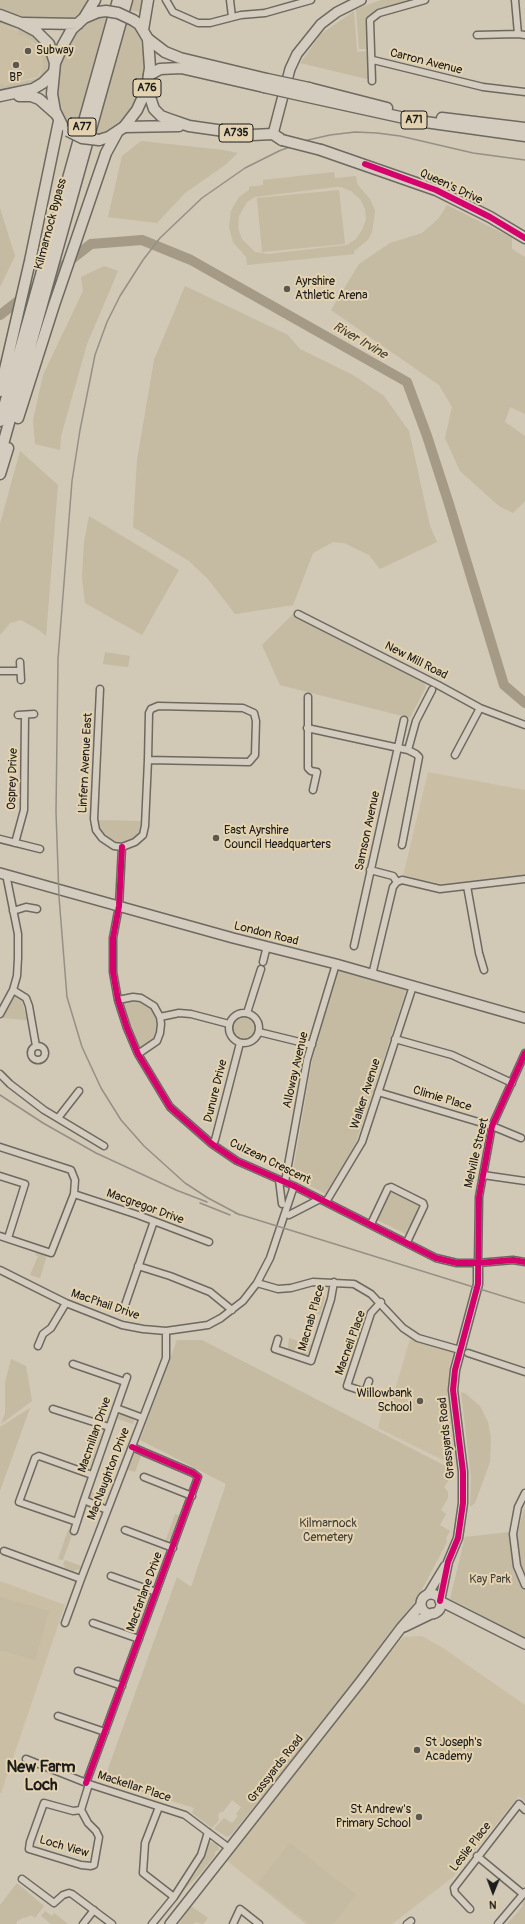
<!DOCTYPE html>
<html>
<head>
<meta charset="utf-8">
<style>
	body { margin:0 }
	#map { position:relative; width:525px; height:1924px; overflow:hidden; background:#d1c8b5; font-family:Pangolin,sans-serif }
	canvas { display:block }
	.north { position:absolute; left:473px; top:1872px; width:40px; height:40px; -webkit-text-stroke:3px #e4d3b0; paint-order:stroke; rotate:181deg; font-size:11px; font-weight:700; line-height:16px; text-align:center; color:#1c1c1c }
	.north::after { content:''; display:block; margin:auto; width:14px; height:18px; background:#1c1c1c; clip-path:polygon(50% 0,100% 100%,50% 72%,0 100%) }
</style>
</head>
<body>
<div id="map">
<canvas width="525" height="1924"></canvas>
<div class="north">N</div>
</div>
<script>
const g = document.querySelector('canvas').getContext('2d');
g.lineJoin = 'round';
function fill(path, color) {
  g.fillStyle = color;
  g.fill(path, 'evenodd');
}
function shape(rows) {
  const path = new Path2D();
  for (const r of rows) {
    if (r.length === 3) {
      path.moveTo(r[0] + r[2], r[1]);
      path.arc(r[0], r[1], r[2], 0, 2 * Math.PI);
      continue;
    }
    path.moveTo(r[0], r[1]);
    for (let i = 2; i < r.length; i += 2) path.lineTo(r[i], r[i + 1]);
  }
  return path;
}
function stroke(path, color, width, dash) {
  g.strokeStyle = color;
  g.lineWidth = width;
  g.lineCap = dash ? 'butt' : 'round';
  g.setLineDash(dash || []);
  g.stroke(path);
}
function label(font, color, halo, rows, align = 'center') {
  g.font = font + ' Pangolin,sans-serif';
  g.lineWidth = 4;
  g.setLineDash([]);
  g.textBaseline = 'middle';
  g.strokeStyle = halo;
  g.fillStyle = color;
  for (const [text, x, y, turn = 0] of rows) {
    g.save();
    g.translate(x, y);
    g.rotate((+turn || 0) * Math.PI / 180);
    g.textAlign = isNaN(turn) ? turn : align;
    if (halo) g.strokeText(text, 0, 0);
    g.fillText(text, 0, 0);
    g.restore();
  }
}
const built = shape([
	[0,24,18,31,40,49,43,68,37,77,4,85,0,83],
	[428,772,525,790,525,876,447,885,403,876],
	[410,1339,453,1352,449,1368,448,1390,455,1466,378,1428,382,1412,388,1413],
	[0,1581,65,1605,1,1793,0,1793],
	[422,1636,443,1648,525,1705,525,1801,519,1796,453,1877,392,1924,306,1924,225,1859,259,1811,403,1637]
]);
const green = shape([
	[0,0,92,0,75,18,66,21,28,18,0,10],
	[130,0,144,0,142,12,127,10],
	[381,0,409,0,377,9,369,15,367,20,368,49,359,49,356,9],
	[354,11,357,52,369,51,370,74,367,79,300,63,321,34],
	[108,16,76,132,63,121,58,105,56,93,60,65,69,44,84,24,95,18],
	[0,21,31,35,47,49,50,60,49,69,47,73,34,84,0,91,0,83,4,85,35,79,40,75,43,68,41,53,37,45,24,36,17,35,18,30,0,24],
	[125,21,135,29,141,39,145,57,145,72,139,98,130,115,119,128,109,133,93,136],
	[141,141,223,150,238,153,225,165,185,193,157,223,108,217,122,156],
	[334,172,335,178,356,176,357,184,370,199,375,211,372,232,368,240,354,251,354,254,247,265,246,257,233,242,229,227,231,211,239,197,249,190,249,187,263,185,263,180],
	[335,187,341,187,351,191,360,199,365,209,366,220,362,230,356,239,347,245,268,254,255,252,242,239,238,228,239,216,247,202,255,197],
	[339,190,345,244,262,252,257,198],
	[447,205,512,238,512,249,525,257,525,414,510,407,505,422,525,436,525,501,513,513,499,506,460,471,445,438,452,407,439,385,331,310,359,264,390,243,422,233,439,218],
	[0,208,15,256,0,287],
	[104,266,118,271,87,344,61,436,60,450,35,444,33,420,43,375,83,291,81,277],
	[185,286,288,335,300,349,353,375,384,396,409,431,430,526,437,542,380,569,369,555,344,543,333,542,313,553,293,605,235,614,208,579,189,561,133,527,137,460,154,360],
	[20,451,58,485,46,636,39,630,21,620,10,623,0,635,0,524],
	[89,516,179,570,142,635,85,603,82,578,84,542],
	[294,613,423,681,426,687,410,718,280,685,262,645],
	[105,652,130,656,128,667,103,664],
	[98,820,142,821,140,831,134,838,127,842,119,842,106,837,100,830],
	[338,969,407,988,356,1142,326,1194,292,1177,312,1061],
	[13,996,18,996,22,1001,27,1020,1,1018],
	[133,997,148,1001,160,1017,157,1041,138,1054,118,1000],
	[244,1028,13],
	[394,1191,419,1204,419,1211,408,1235,375,1219,388,1194],
	[36,1252,47,1255,40,1278,30,1275,38,1256,35,1255],
	[318,1287,325,1298,320,1315,315,1313,319,1302],
	[289,1338,312,1345,308,1352,306,1354,301,1354,302,1351,295,1349,293,1352,290,1351,288,1348],
	[177,1340,202,1340,455,1471,444,1487,448,1492,448,1498,441,1510,446,1514,440,1525,450,1531,446,1538,447,1542,418,1597,365,1668,231,1835,227,1837,214,1829,224,1818,232,1823,238,1816,236,1814,241,1807,232,1800,223,1812,220,1812,218,1815,219,1820,212,1828,192,1813,194,1808,104,1780,177,1577,191,1587,226,1484,140,1440],
	[11,1359,26,1366,32,1401,1,1424,5,1413,5,1383],
	[461,1392,466,1394,480,1406,488,1422,491,1438,490,1462,475,1503,470,1507,471,1477],
	[30,1408,0,1491,0,1427],
	[122,1413,131,1416,134,1421,133,1424,115,1418],
	[100,1430,101,1435,90,1466,85,1469],
	[136,1454,141,1456,135,1472,125,1469,131,1455],
	[89,1491,106,1497,101,1502,92,1501,89,1496],
	[525,1506,525,1637,450,1599,465,1537,518,1531],
	[175,1514,180,1516,171,1538,165,1542],
	[68,1530,73,1532,63,1560,58,1559],
	[65,1560,81,1566,80,1569,73,1571,65,1568,63,1564],
	[146,1593,149,1596,149,1600,141,1622,137,1621,137,1617],
	[0,1597,49,1611,35,1660,0,1650],
	[210,1842,217,1843,219,1849,218,1851,216,1851,214,1854,215,1855,200,1874,183,1891,180,1889,197,1871,205,1846],
	[290,1843,356,1895,333,1924,310,1924,258,1883],
	[17,1883,44,1906,35,1918,31,1915,25,1918,24,1917,16,1922,17,1924,0,1924,0,1905],
	[525,1898,525,1924,507,1924,523,1906,522,1901],
	[191,1906,208,1918,203,1924,195,1922,194,1924,179,1924],
	[45,1911,52,1916,54,1913,68,1924,51,1924,41,1916]
]);
const river = shape([
	[0,315,91,244,142,240,191,260,407,382,427,436,449,504,504,685,525,703]
]);
const minor = shape([
	[166,0,173,12,198,23,210,23,241,15,265,13,311,0],
	[230,0,232,17],
	[515,0,518,34],
	[477,35,518,34,525,35],
	[373,60,483,87,525,92],
	[372,81,370,20,379,13,425,0],
	[298,614,438,685,480,708,525,725],
	[20,662,21,680],
	[0,671,20,671],
	[100,689,94,819,96,830,102,838,114,846,122,847,135,842,143,835,145,826,148,760,149,713,151,709,158,706,243,708,254,713,256,721,255,755,249,762,148,760],
	[308,697,308,768,311,771,317,772,313,790],
	[18,715,34,714],
	[307,728,408,750,416,754,419,757,402,845],
	[408,750,416,721,432,690],
	[455,755,480,708],
	[0,839,40,849],
	[15,843,24,810,25,715],
	[122,847,119,906,113,938,113,972,118,1000,127,1028,138,1054,170,1107,212,1144,237,1161,294,1186,436,1258,457,1263,478,1263,513,1260,525,1262],
	[370,870,393,876,397,882],
	[397,882,402,880,440,889,525,879],
	[467,886,479,953,484,970],
	[13,911,26,907,37,909],
	[354,946,404,720],
	[263,962,267,946],
	[372,975,393,887,397,882],
	[13,990,26,998,29,1006,36,1046],
	[118,1000,133,997,141,998,154,1006,160,1017,161,1024,160,1033,157,1041,138,1054],
	[244,1028,15],
	[247,1013,261,969],
	[0,1014,13,990,17,976,18,958,18,934,6,874],
	[160,1017,179,1013,191,1014,229,1024],
	[259,1032,312,1045],
	[395,1039,452,1055,512,1083],
	[38,1053,7],
	[0,1074,10,1084,44,1110,104,1146],
	[378,1092,492,1126,521,1138],
	[58,1118,79,1091],
	[212,1144,215,1140,240,1043],
	[0,1147,71,1170,75,1180,74,1194,51,1253,0,1236],
	[483,1175,525,1181],
	[0,1176,25,1184,8,1238],
	[279,1180,282,1204],
	[285,1182,307,1060,336,964],
	[74,1194,138,1215,209,1242],
	[326,1202,362,1142,413,986],
	[289,1215,320,1199],
	[371,1224,388,1188,391,1187,423,1203,424,1206,407,1242],
	[478,1263,479,1197,492,1126,525,1053],
	[138,1266,170,1276,210,1292,232,1310],
	[0,1270,66,1303,122,1325,143,1329,166,1331,208,1325,221,1318,243,1301,257,1283,270,1258,294,1186],
	[257,1283,278,1289,291,1288,313,1282,354,1284,371,1294,403,1328,418,1338,460,1350],
	[123,1311,154,1221],
	[278,1339,275,1349,311,1361,331,1299,334,1282],
	[38,1346,43,1334,51,1328,66,1303],
	[468,1353,525,1372],
	[73,1364,125,1382],
	[369,1381,365,1392,347,1386,371,1313,381,1302],
	[116,1408,143,1418],
	[53,1409,109,1427],
	[144,1477,192,1496],
	[525,1493,518,1507,513,1534,517,1566,525,1585],
	[84,1500,127,1377],
	[77,1522,19,1502,35,1458,39,1456,92,1475],
	[125,1530,173,1548],
	[74,1531,84,1500,107,1510],
	[4,1551,81,1579],
	[111,1576,156,1592],
	[65,1623,81,1579,166,1358,166,1331],
	[93,1623,139,1639],
	[78,1671,122,1686],
	[58,1716,105,1732],
	[26,1759,89,1784,185,1815,229,1848],
	[86,1783,198,1477,193,1473,132,1447],
	[159,1807,145,1843,143,1873,174,1897],
	[81,1810,73,1811,44,1803,30,1842,29,1849,81,1865,91,1866,94,1865,99,1837,96,1831,88,1823,81,1810,89,1784],
	[477,1856,523,1894],
	[22,1879,54,1903,63,1895,69,1893,72,1894,112,1924],
	[470,1909,455,1893,454,1888,519,1804,525,1810],
	[83,1924,94,1910],
	[152,1924,174,1897,201,1855,208,1832],
	[233,1924,240,1909,259,1924],
	[407,1924,411,1921],
	[498,1924,525,1892]
]);
const tertiary = shape([
	[428,1594,445,1566],
	[440,1601,448,1562,458,1538,463,1503,463,1472,453,1390,455,1370,478,1284,478,1263]
]);
const secondary = shape([
	[273,134,290,69,297,54,321,24,337,12,361,0],
	[0,873,233,938,336,964,525,1018],
	[431,1604,10],
	[440,1601,525,1644],
	[404,1627,433,1613],
	[170,1924,361,1681,401,1628,421,1605]
]);
const primary = shape([
	[148,39,165,52,180,58,267,79],
	[149,75,160,69,181,68,264,87],
	[147,88,154,109,161,116,169,119,189,126,252,135,273,134,282,140],
	[309,88,387,108],
	[0,96,33,89,43,83,53,73],
	[19,96,31,96,39,99,56,114],
	[304,96,418,121,525,136],
	[442,118,525,128],
	[124,127,179,126],
	[321,150,436,190,490,217,525,238]
]);
const trunk = shape([
	[0,15,21,23,36,31,49,44,55,63],
	[84,18,95,0],
	[23,23,78,24],
	[143,30,148,0],
	[62,125,55,111,52,94,55,63,63,45,72,29,84,18,98,12],
	[99,140,109,137,124,127,137,110,147,88,150,68,148,39,139,24,133,20],
	[0,391,30,261,59,121],
	[18,418,54,305,106,153,118,131],
	[0,421,118,0],
	[0,455,127,0],
	[0,474,8,448]
]);
const rail = shape([
	[0,1095,43,1123,96,1153,176,1190,207,1202],
	[200,1203,230,1215],
	[235,1213,525,1303],
	[240,1215,208,1198,185,1183,144,1146,121,1120,101,1088,82,1047,67,997,59,897,56,812,58,659,72,481,80,430,95,355,107,322,120,296,143,260,160,238,202,198,245,168,279,151,308,140,330,135,355,132,377,133,400,136,473,153,525,160]
]);
const primaryBridge = shape([
	[267,79,309,88],
	[264,87,304,96],
	[282,140,321,150]
]);
const trunkBridge = shape([
	[98,12,106,11,118,13,133,20],
	[68,131,82,138,99,140]
]);
const cycleway = shape([
	[365,164,436,190,490,217,525,238],
	[122,847,119,906,113,938,113,972,118,1000,127,1028,138,1054,170,1107,212,1144,237,1161,294,1186,436,1258,457,1263,478,1263,513,1260,525,1262],
	[440,1601,448,1562,458,1538,463,1503,463,1472,453,1390,455,1370,478,1284,479,1197,492,1126,525,1053],
	[86,1783,198,1477,193,1473,132,1447]
]);
const markers = [
	[28,51,4,"#5b5852"],
	[16,65,4,"#5b5852"],
	[287,289,4,"#5b5852"],
	[216,838,4,"#5b5852"],
	[420,1401,4,"#5b5852"],
	[417,1750,4,"#5b5852"],
	[419,1817,4,"#5b5852"]
];
const shields = [
	[147,88,28],
	[414,120,26],
	[82,127,28],
	[236,133,34]
];
const shieldNames = [
	["A76",147,88],
	["A71",414,120],
	["A77",82,127],
	["A735",236,133]
];
const poiNames = [
	["Subway",36,51],
	["BP",16,78,"center"],
	["Ayrshire",295,282],
	["Athletic Arena",295,296],
	["East Ayrshire",224,831],
	["Council Headquarters",224,845],
	["Willowbank",412,1394,"right"],
	["School",412,1408,"right"],
	["St Joseph's",425,1743],
	["Academy",425,1757],
	["St Andrew's",411,1810,"right"],
	["Primary School",411,1824,"right"]
];
const streetNames = [
	["Carron Avenue",426,62,14],
	["Queen's Drive",451,187,25],
	["Kilmarnock Bypass",51,224,-75],
	["New Mill Road",416,661,27],
	["Linfern Avenue East",86,763,-87],
	["Osprey Drive",13,779,-88],
	["Samson Avenue",368,831,-78],
	["London Road",266,934,14],
	["Alloway Avenue",296,1070,-77],
	["Dunure Drive",216,1091,-76],
	["Walker Avenue",366,1094,-72],
	["Climie Place",442,1099,17],
	["Melville Street",477,1153,-77],
	["Culzean Crescent",270,1162,26],
	["Macgregor Drive",145,1207,20],
	["MacPhail Drive",105,1305,19],
	["Macnab Place",312,1318,-74],
	["Macneil Place",351,1343,-70],
	["Macmillan Drive",95,1435,-71],
	["Grassyards Road",447,1438,-96],
	["MacNaughton Drive",109,1474,-69],
	["Macfarlane Drive",145,1592,-70],
	["Grassyards Road",276,1769,-52],
	["Mackellar Place",134,1787,18],
	["Loch View",64,1847,16],
	["Leslie Place",471,1847,-52]
];
const parkNames = [
	["Kilmarnock",328,1524],
	["Cemetery",328,1538],
	["Kay Park",490,1580]
];
const waterNames = [
	["River Irvine",360,341,30]
];
const districtNames = [
	["New Farm",41,1768],
	["Loch",41,1786]
];
fill(built, '#cabfa5');
fill(green, '#c5baa2');
stroke(river, '#a49a86', 10);
stroke(minor, '#6d6961', 9);
stroke(tertiary, '#6d6961', 11);
stroke(secondary, '#6d6961', 12);
stroke(primary, '#6d6961', 13);
stroke(trunk, '#6d6961', 13);
stroke(minor, '#d3ccbf', 6);
stroke(tertiary, '#d3ccbf', 8);
stroke(secondary, '#d3ccbf', 9);
stroke(primary, '#d3ccbf', 10);
stroke(trunk, '#d3ccbf', 10);
stroke(rail, '#959087', 1.5);
stroke(primaryBridge, '#6d6961', 13, []);
stroke(trunkBridge, '#6d6961', 13, []);
stroke(primaryBridge, '#d3ccbf', 10);
stroke(trunkBridge, '#d3ccbf', 10);
stroke(cycleway, '#d6006c', 6);
for (const [x, y, r, color] of markers) {
  const dot = new Path2D();
  dot.arc(x, y, r, 0, 2 * Math.PI);
  g.fillStyle = color;
  g.fill(dot);
  stroke(dot, '#e4d3b0', 1.5);
}
for (const [x, y, w] of shields) {
  const box = new Path2D();
  box.roundRect(x - w / 2, y - 9, w, 18, 3);
  g.fillStyle = '#e4d3b0';
  g.fill(box);
  stroke(box, '#1c1c1c', 1);
}
label('bold 11px', '#1c1c1c', null, shieldNames);
label('12px', '#1c1c1c', '#e4d3b0', poiNames, 'left');
label('12px', '#1c1c1c', '#e4d3b0', streetNames);
label('12px', '#44413a', '#e4d3b0', parkNames);
label('italic 13px', '#45413a', '#e4d3b0', waterNames);
label('bold 16px', '#1c1c1c', '#e4d3b0', districtNames);
</script>
</body>
</html>
